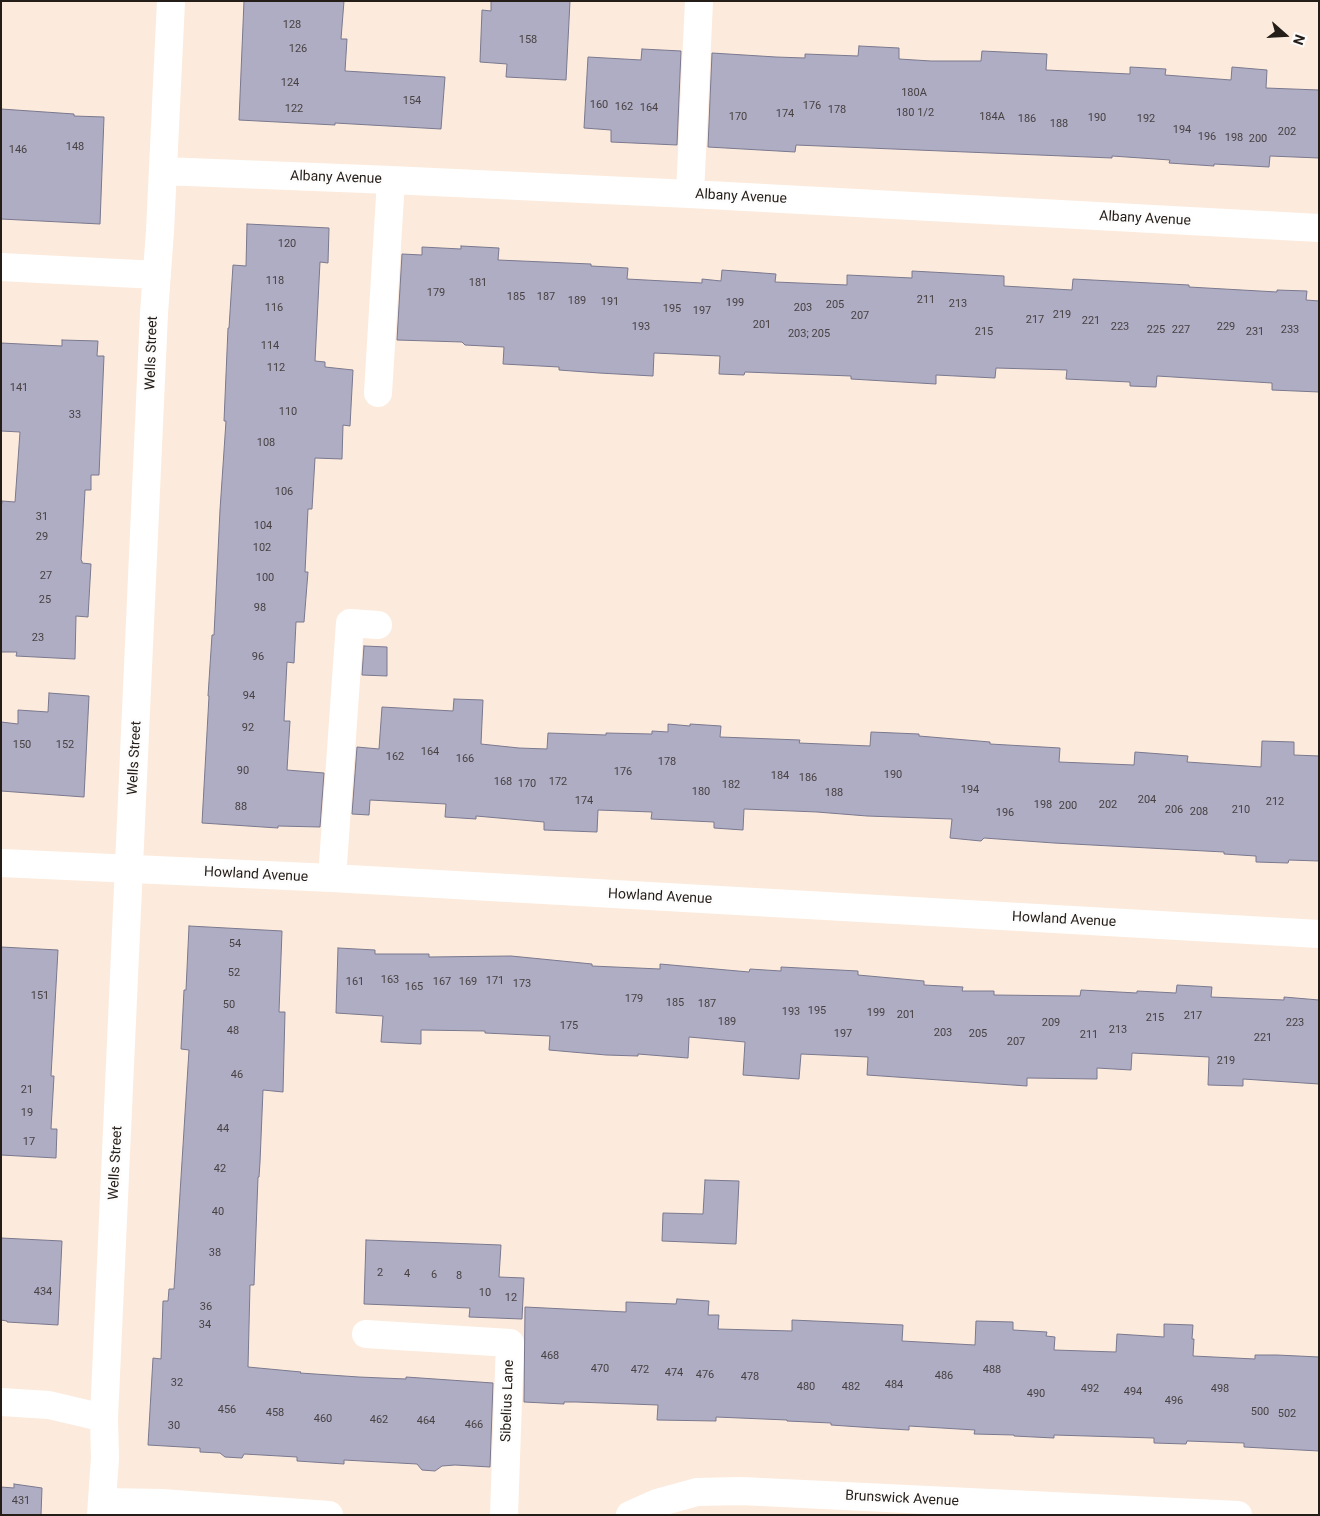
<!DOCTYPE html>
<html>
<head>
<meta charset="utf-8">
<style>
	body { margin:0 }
	#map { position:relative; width:1320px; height:1516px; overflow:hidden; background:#fcebdd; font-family:Roboto,sans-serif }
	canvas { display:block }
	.frame { position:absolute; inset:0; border:2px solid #251d17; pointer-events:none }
	.north { position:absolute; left:1260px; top:10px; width:50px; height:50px; -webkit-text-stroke:4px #fcfcfc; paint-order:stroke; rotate:109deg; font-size:14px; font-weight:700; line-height:20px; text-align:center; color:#251d17 }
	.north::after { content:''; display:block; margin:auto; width:18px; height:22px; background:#251d17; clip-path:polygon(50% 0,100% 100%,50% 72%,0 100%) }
</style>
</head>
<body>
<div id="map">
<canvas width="1320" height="1516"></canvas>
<div class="frame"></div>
<div class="north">N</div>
</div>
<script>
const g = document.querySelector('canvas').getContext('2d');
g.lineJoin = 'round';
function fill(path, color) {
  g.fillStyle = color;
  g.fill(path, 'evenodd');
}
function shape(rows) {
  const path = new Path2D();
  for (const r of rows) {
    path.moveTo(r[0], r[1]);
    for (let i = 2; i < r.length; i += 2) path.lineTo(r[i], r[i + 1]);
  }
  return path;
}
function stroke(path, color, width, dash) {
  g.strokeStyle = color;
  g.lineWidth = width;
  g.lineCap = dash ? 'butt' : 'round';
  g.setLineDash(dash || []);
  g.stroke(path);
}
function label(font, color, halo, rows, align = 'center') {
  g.font = font + ' Roboto,sans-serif';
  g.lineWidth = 4.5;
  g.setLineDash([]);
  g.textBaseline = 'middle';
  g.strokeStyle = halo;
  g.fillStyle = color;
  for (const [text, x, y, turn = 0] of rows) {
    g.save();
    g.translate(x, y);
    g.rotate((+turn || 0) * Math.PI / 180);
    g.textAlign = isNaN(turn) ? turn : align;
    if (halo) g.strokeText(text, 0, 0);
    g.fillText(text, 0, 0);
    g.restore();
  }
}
const building = shape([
	[244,1,344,1,341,39,347,39,345,71,445,77,441,129,335,123,335,125,239,120,244,1],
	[491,1,570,1,566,80,506,77,507,64,480,62,482,10,491,11,491,1],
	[859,46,899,48,899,59,931,61,981,61,982,51,1047,54,1046,70,1130,74,1130,67,1166,69,1165,75,1231,80,1232,67,1267,70,1266,88,1319,90,1319,158,1270,156,1269,167,1214,164,1214,166,1169,163,1170,160,1112,156,1112,158,796,145,795,152,708,147,712,53,776,57,805,58,805,54,858,56,859,46],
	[642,49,681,51,677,145,611,142,611,130,584,128,588,57,641,60,642,49],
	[1,109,74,114,74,116,104,117,100,224,1,219,1,109],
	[247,224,329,228,328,263,320,262,315,361,325,362,325,367,353,370,350,426,343,425,342,459,315,458,312,509,308,509,305,572,308,572,304,622,296,622,294,663,287,662,284,721,290,721,287,770,324,773,320,827,278,826,278,828,202,823,209,696,208,696,212,635,214,635,220,510,226,421,224,421,228,328,229,328,233,265,246,266,247,224],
	[461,246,499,248,498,260,591,264,591,266,628,268,627,279,702,283,702,279,721,281,722,270,776,274,775,282,847,285,847,275,912,278,912,271,1004,276,1004,286,1072,290,1073,279,1189,285,1189,287,1277,292,1277,290,1307,291,1306,300,1319,301,1319,392,1272,390,1272,383,1157,376,1156,387,1130,386,1130,382,1066,379,1067,370,996,368,995,378,936,375,936,384,851,379,851,376,745,372,744,375,719,374,720,356,654,353,653,376,599,373,559,370,559,367,503,364,504,347,465,345,462,342,397,340,402,254,422,255,422,247,461,249,461,246],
	[62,340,98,341,97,356,104,356,99,475,91,475,91,490,85,490,83,528,81,560,82,561,82,563,91,564,88,617,76,616,75,659,16,656,17,652,1,652,1,510,2,501,15,502,20,432,1,431,1,343,62,346,62,340],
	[364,646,387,647,387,676,362,675,364,646],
	[49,693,89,696,84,797,1,791,1,722,18,724,18,710,48,712,49,693],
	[454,699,483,700,481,744,519,748,547,749,548,733,606,735,606,733,652,734,652,731,668,732,668,724,690,726,690,724,721,726,720,737,800,740,799,743,870,746,871,732,919,734,919,736,990,742,990,744,1060,748,1059,762,1134,765,1135,752,1188,756,1187,762,1261,767,1262,741,1294,742,1294,755,1319,756,1319,861,1289,860,1288,863,1256,862,1256,856,1224,854,1224,852,1054,843,984,838,981,841,950,838,952,819,867,816,817,812,744,809,743,830,714,828,714,822,651,819,652,812,598,810,597,832,544,830,544,822,476,816,476,819,445,817,446,804,370,800,369,815,352,814,357,747,379,749,382,707,453,711,454,699],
	[189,926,282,931,279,1012,285,1012,283,1092,263,1090,260,1162,259,1177,258,1177,254,1285,250,1285,248,1367,301,1372,300,1373,359,1377,406,1379,406,1377,493,1383,490,1467,455,1465,442,1466,435,1471,422,1470,417,1464,344,1460,344,1464,297,1461,297,1457,244,1454,242,1458,225,1457,220,1453,200,1452,200,1448,148,1445,153,1358,161,1359,163,1301,168,1301,169,1289,174,1289,189,1050,181,1049,184,990,186,990,189,926],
	[1,947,58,950,51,1076,54,1076,51,1129,57,1129,56,1158,1,1155,1,947],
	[338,948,375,950,375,954,429,954,429,957,511,956,592,964,592,966,660,969,660,964,749,972,750,969,781,971,781,967,858,971,858,975,924,981,924,985,963,987,962,991,994,991,994,995,1080,996,1081,990,1137,993,1137,991,1176,993,1177,985,1212,987,1211,997,1284,1000,1284,997,1319,1000,1319,1084,1243,1079,1243,1086,1208,1085,1209,1057,1132,1053,1131,1070,1097,1068,1097,1079,1027,1078,1027,1086,867,1075,868,1057,801,1054,799,1079,743,1075,745,1042,689,1037,688,1058,638,1054,638,1056,606,1055,549,1050,550,1036,485,1033,485,1031,421,1030,421,1044,381,1042,383,1016,336,1013,338,948],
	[705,1180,739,1181,736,1244,662,1241,663,1213,703,1214,705,1180],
	[1,1238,62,1241,58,1325,7,1322,7,1321,1,1320,1,1238],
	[366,1240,501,1245,499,1277,524,1278,522,1319,469,1317,470,1308,364,1304,366,1240],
	[677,1299,709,1301,708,1315,719,1315,718,1329,792,1331,792,1320,903,1325,902,1341,975,1345,976,1321,1013,1322,1013,1330,1047,1332,1046,1336,1055,1337,1054,1350,1116,1352,1117,1334,1164,1337,1164,1324,1193,1325,1192,1339,1194,1339,1193,1356,1255,1359,1255,1355,1277,1355,1319,1357,1319,1451,1244,1447,1244,1443,1187,1441,1186,1444,1154,1443,1154,1438,1054,1435,1054,1438,1014,1436,1014,1435,974,1434,975,1430,909,1426,909,1430,875,1428,831,1425,831,1423,787,1421,787,1420,716,1417,716,1421,657,1420,658,1405,576,1402,564,1402,564,1404,524,1402,525,1307,626,1312,626,1302,676,1304,677,1299],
	[14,1484,42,1488,41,1515,1,1515,1,1487,14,1488,14,1484]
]);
const minor = shape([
	[163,171,391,180,690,194,1319,228],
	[690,194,699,1],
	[1,267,157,275],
	[378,393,391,180],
	[1,863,332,878,1319,934],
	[332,878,350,623,378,625],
	[366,1334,510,1343,504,1515],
	[1,1402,49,1405,104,1418],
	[102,1502,161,1503,329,1515],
	[101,1515,105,1458,104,1418,154,313,160,231,171,1],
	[630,1515,657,1503,697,1492,741,1491,1238,1515]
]);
const numberNames = [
	["128",292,25],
	["158",528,40],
	["126",298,49],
	["124",290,83],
	["180A",914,93],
	["154",412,101],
	["160",599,105],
	["176",812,106],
	["162",624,107],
	["164",649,108],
	["122",294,109],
	["178",837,110],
	["180 1/2",915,113],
	["174",785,114],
	["170",738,117],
	["184A",992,117],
	["190",1097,118],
	["186",1027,119],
	["192",1146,119],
	["188",1059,124],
	["194",1182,130],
	["202",1287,132],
	["196",1207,137],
	["198",1234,138],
	["200",1258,139],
	["148",75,147],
	["146",18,150],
	["120",287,244],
	["118",275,281],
	["181",478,283],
	["179",436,293],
	["185",516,297],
	["187",546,297],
	["211",926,300],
	["189",577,301],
	["191",610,302],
	["199",735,303],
	["213",958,304],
	["205",835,305],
	["116",274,308],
	["203",803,308],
	["195",672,309],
	["197",702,311],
	["219",1062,315],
	["207",860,316],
	["217",1035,320],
	["221",1091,321],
	["201",762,325],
	["193",641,327],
	["223",1120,327],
	["229",1226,327],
	["225",1156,330],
	["227",1181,330],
	["233",1290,330],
	["215",984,332],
	["231",1255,332],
	["203; 205",809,334],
	["114",270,346],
	["112",276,368],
	["141",19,388],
	["110",288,412],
	["33",75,415],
	["108",266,443],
	["106",284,492],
	["31",42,517],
	["104",263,526],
	["29",42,537],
	["102",262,548],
	["27",46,576],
	["100",265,578],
	["25",45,600],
	["98",260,608],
	["23",38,638],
	["96",258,657],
	["94",249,696],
	["92",248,728],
	["150",22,745],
	["152",65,745],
	["164",430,752],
	["162",395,757],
	["166",465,759],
	["178",667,762],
	["90",243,771],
	["176",623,772],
	["190",893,775],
	["184",780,776],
	["186",808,778],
	["168",503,782],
	["172",558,782],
	["170",527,784],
	["182",731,785],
	["194",970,790],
	["180",701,792],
	["188",834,793],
	["204",1147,800],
	["174",584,801],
	["212",1275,802],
	["198",1043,805],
	["202",1108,805],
	["200",1068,806],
	["88",241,807],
	["206",1174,810],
	["210",1241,810],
	["208",1199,812],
	["196",1005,813],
	["54",235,944],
	["52",234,973],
	["163",390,980],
	["171",495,981],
	["161",355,982],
	["167",442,982],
	["169",468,982],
	["173",522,984],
	["165",414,987],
	["151",40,996],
	["179",634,999],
	["185",675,1003],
	["187",707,1004],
	["50",229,1005],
	["195",817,1011],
	["193",791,1012],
	["199",876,1013],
	["201",906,1015],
	["217",1193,1016],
	["215",1155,1018],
	["189",727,1022],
	["209",1051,1023],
	["223",1295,1023],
	["175",569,1026],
	["213",1118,1030],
	["48",233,1031],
	["203",943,1033],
	["197",843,1034],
	["205",978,1034],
	["211",1089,1035],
	["221",1263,1038],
	["207",1016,1042],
	["219",1226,1061],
	["46",237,1075],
	["21",27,1090],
	["19",27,1113],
	["44",223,1129],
	["17",29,1142],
	["42",220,1169],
	["40",218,1212],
	["38",215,1253],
	["2",380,1273],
	["4",407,1274],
	["6",434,1275],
	["8",459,1276],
	["434",43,1292],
	["10",485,1293],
	["12",511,1298],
	["36",206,1307],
	["34",205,1325],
	["468",550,1356],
	["470",600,1369],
	["472",640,1370],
	["488",992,1370],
	["474",674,1373],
	["476",705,1375],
	["486",944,1376],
	["478",750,1377],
	["32",177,1383],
	["484",894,1385],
	["480",806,1387],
	["482",851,1387],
	["492",1090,1389],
	["498",1220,1389],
	["494",1133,1392],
	["490",1036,1394],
	["496",1174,1401],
	["456",227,1410],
	["500",1260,1412],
	["458",275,1413],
	["502",1287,1414],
	["460",323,1419],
	["462",379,1420],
	["464",426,1421],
	["466",474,1425],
	["30",174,1426],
	["431",21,1501]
];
const streetNames = [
	["Albany Avenue",336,178,2],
	["Albany Avenue",741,197,3],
	["Albany Avenue",1145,219,3],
	["Wells Street",152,353,-88],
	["Wells Street",135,758,-87],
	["Howland Avenue",256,875,3],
	["Howland Avenue",660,897,3],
	["Howland Avenue",1064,920,3],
	["Wells Street",116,1163,-87],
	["Sibelius Lane",508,1401,-88],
	["Brunswick Avenue",902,1499,3]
];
fill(building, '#afadc4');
stroke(building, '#7a788e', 1);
stroke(minor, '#fff', 28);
label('11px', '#484142', null, numberNames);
label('14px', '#251d17', '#fcfcfc', streetNames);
</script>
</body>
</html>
